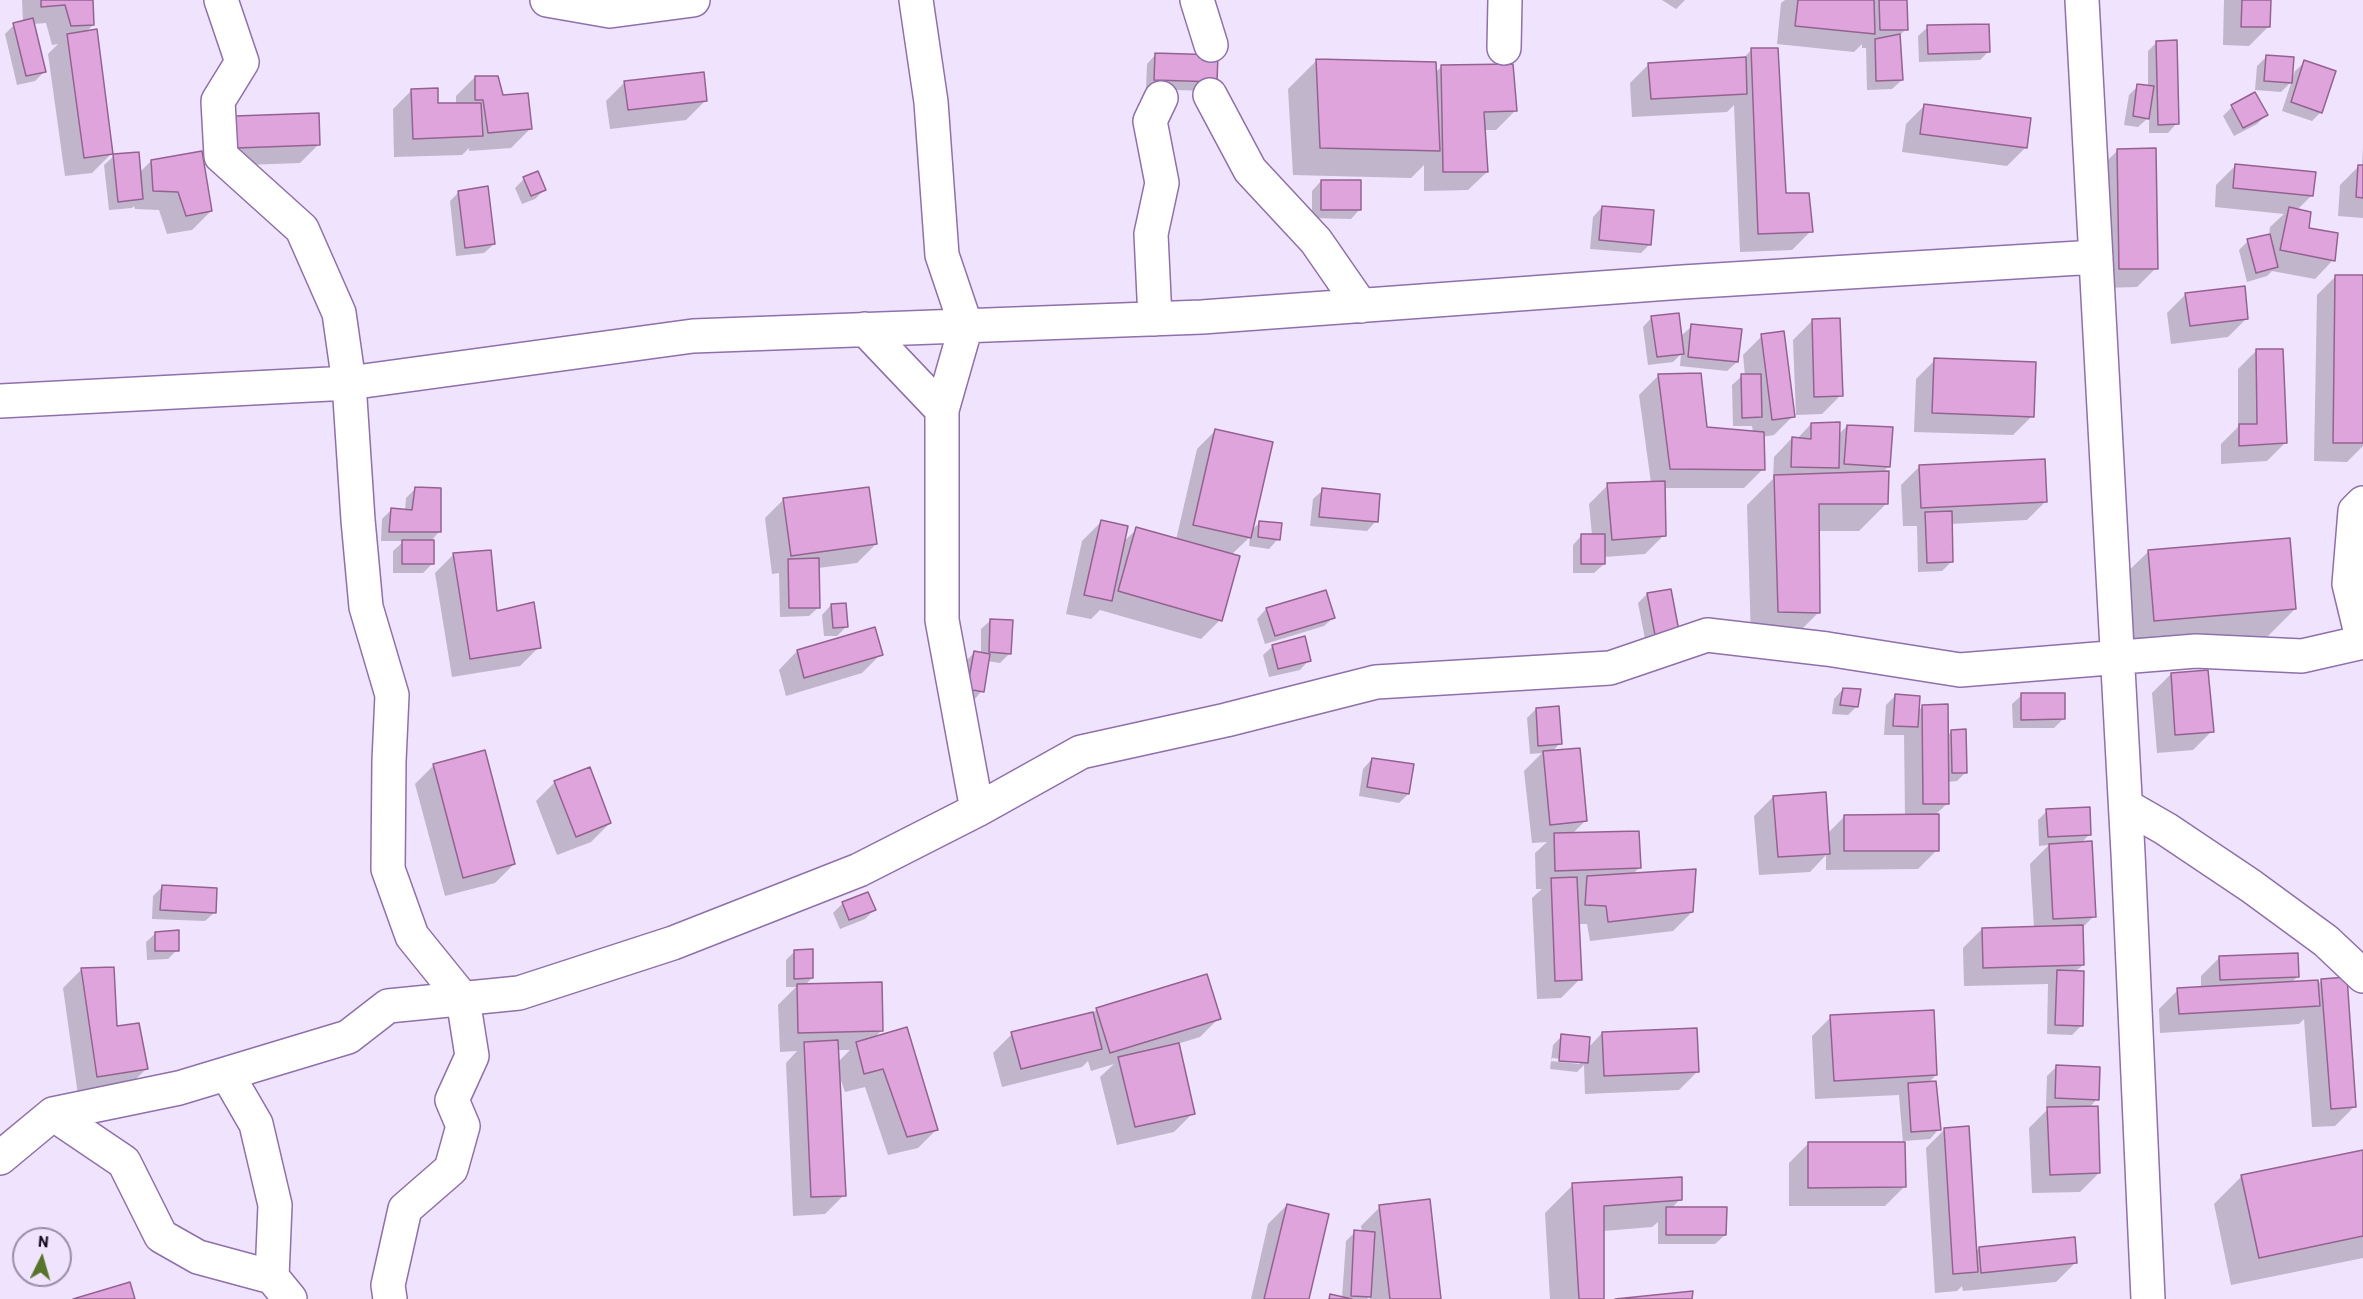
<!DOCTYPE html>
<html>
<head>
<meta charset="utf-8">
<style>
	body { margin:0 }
	#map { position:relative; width:2363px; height:1299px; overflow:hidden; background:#f0e3fd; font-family:Barlow,sans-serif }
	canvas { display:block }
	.north { position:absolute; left:12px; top:1227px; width:60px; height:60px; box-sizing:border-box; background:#f0e3fd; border:2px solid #9a8da6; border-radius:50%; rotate:5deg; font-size:16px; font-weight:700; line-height:24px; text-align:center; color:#1a0d23 }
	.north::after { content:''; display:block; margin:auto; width:21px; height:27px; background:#56752b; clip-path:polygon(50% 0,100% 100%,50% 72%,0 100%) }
</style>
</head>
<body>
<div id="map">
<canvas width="2363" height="1299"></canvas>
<div class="north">N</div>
</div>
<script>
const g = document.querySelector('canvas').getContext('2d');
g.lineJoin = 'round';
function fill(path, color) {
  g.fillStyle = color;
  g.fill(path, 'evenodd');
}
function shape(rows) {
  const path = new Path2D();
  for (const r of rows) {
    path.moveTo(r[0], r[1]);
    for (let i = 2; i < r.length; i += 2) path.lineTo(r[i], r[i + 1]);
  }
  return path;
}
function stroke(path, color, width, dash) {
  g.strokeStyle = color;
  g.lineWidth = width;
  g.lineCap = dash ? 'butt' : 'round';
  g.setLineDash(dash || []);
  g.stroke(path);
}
const shadow = shape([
	[22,0,92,0,93,25,85,33,111,154,92,173,65,176,48,54,58,44,52,45,46,23,33,24,45,71,35,81,17,85,5,34,14,25,23,22],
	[1662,0,1685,0,1676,9],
	[1785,0,1905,0,1906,29,1899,36,1902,80,1892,89,1867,90,1866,48,1862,48,1862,44,1854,52,1777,44,1781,3],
	[2224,0,2269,0,2268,27,2249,46,2223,45],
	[1928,27,1989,51,1980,60,1919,62,1918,36],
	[2157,42,2177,123,2168,133,2149,133,2149,117,2138,127,2124,125,2129,95,2138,86,2148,87,2148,51],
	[1751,50,1785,194,1811,231,1792,250,1740,252,1734,105,1727,112,1632,117,1630,83,1649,64,1743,59],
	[1156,54,1216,81,1207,91,1146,89,1147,64],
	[2267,56,2292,81,2281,92,2255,90,2257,66],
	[1316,61,1435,73,1441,67,1515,111,1496,130,1484,130,1487,172,1468,190,1424,191,1424,165,1411,178,1293,175,1288,89],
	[2305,62,2321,112,2312,121,2282,111,2295,71],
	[475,77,502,97,530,129,511,148,469,151,469,148,462,155,394,157,393,109,412,90,437,105,456,105,456,96],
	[625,82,705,101,686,120,610,129,606,101],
	[1925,105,2026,147,2007,166,1902,152,1906,124],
	[2232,107,2266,115,2257,124,2234,136,2223,116],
	[217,137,319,144,300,163,218,166],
	[2363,146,2363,218,2338,216,2340,185,2359,166,2362,167],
	[2117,151,2156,268,2137,287,2100,288,2098,170],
	[114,156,139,173,151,161,211,211,192,230,167,234,159,210,135,209,134,206,132,208,109,210,104,165],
	[2235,166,2312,195,2297,210,2307,229,2333,260,2315,279,2272,271,2267,276,2247,282,2239,250,2248,241,2269,236,2270,227,2284,214,2215,207,2216,185],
	[524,179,544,190,535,199,522,204,515,188],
	[1321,181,1360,209,1351,219,1312,218,1312,191],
	[459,192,494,244,484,253,456,256,450,201],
	[1602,207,1650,244,1641,253,1590,249,1593,217],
	[2336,276,2363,277,2363,446,2347,462,2314,461,2317,295],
	[2186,294,2247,318,2228,337,2171,344,2167,313],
	[1652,317,1680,337,1692,326,1737,362,1727,371,1680,366,1681,354,1673,362,1648,365,1643,327],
	[1812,321,1841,395,1822,414,1796,415,1793,340],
	[1762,336,1793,416,1774,435,1762,437,1763,469,1744,488,1663,488,1664,535,1645,554,1604,557,1604,564,1594,573,1573,573,1573,545,1582,535,1592,535,1589,504,1608,485,1651,483,1639,395,1658,376,1705,429,1753,432,1752,426,1733,426,1732,385,1742,376,1745,376,1743,355],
	[2257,350,2286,442,2267,461,2221,464,2221,444,2238,427,2238,369],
	[1935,360,2032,416,2013,435,1914,432,1916,379],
	[1811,424,1838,435,1847,426,1889,466,1882,473,1887,503,1859,531,1817,531,1818,613,1791,640,1751,639,1747,505,1773,479,1774,457,1792,438,1797,439],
	[1216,430,1251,531,1260,522,1278,539,1269,549,1249,546,1250,537,1231,555,1220,620,1201,639,1100,610,1091,619,1066,614,1082,541,1101,522,1122,543,1137,529,1176,540,1197,449],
	[1920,466,2046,501,2027,520,1950,524,1951,562,1942,571,1918,572,1917,526,1903,526,1901,485],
	[415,489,440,531,430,542,432,564,423,573,393,573,393,551,404,541,381,541,382,519,391,510,405,511,406,498],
	[1323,490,1376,521,1367,531,1310,526,1313,499],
	[784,499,876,544,857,563,818,568,819,607,809,616,780,617,779,573,772,574,765,518],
	[2148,552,2295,609,2267,637,2127,648,2120,579],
	[454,554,496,613,539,647,520,666,452,677,435,573],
	[1325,591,1334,617,1324,626,1265,644,1257,619,1266,609],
	[1647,594,1677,631,1646,644,1638,603],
	[831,605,846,627,837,636,824,636,822,615],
	[991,620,1009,654,1000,663,987,661,982,691,973,701,965,662,974,653,981,654,981,629],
	[1273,646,1309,660,1300,670,1269,677,1263,655],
	[797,651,881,654,862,673,786,696,779,670],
	[2171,674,2212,731,2193,750,2157,753,2152,693],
	[1843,689,1857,706,1848,715,1832,714,1834,699],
	[2022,695,2063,719,2054,728,2013,728,2012,704],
	[1895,696,1918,711,1923,706,1947,736,1952,731,1966,772,1957,781,1947,782,1948,803,1937,813,1937,850,1918,869,1826,870,1826,855,1810,872,1759,875,1754,816,1773,797,1827,834,1845,816,1905,816,1904,735,1884,735,1886,705],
	[1536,709,1560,743,1552,752,1586,820,1572,834,1639,868,1632,875,1692,912,1673,931,1590,941,1587,924,1578,924,1580,979,1561,998,1537,999,1532,898,1542,889,1536,889,1535,853,1547,842,1532,843,1524,771,1542,753,1530,754,1527,718],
	[1372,759,1408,794,1399,803,1359,796,1363,769],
	[434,765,514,864,495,883,445,896,415,784],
	[555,782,610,823,591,842,557,855,536,801],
	[2047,811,2090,834,2081,843,2094,916,2081,929,2083,965,2075,972,2081,1026,2072,1035,2047,1034,2048,984,1964,986,1963,948,1982,929,2034,928,2030,864,2049,845,2039,846,2038,820],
	[162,887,215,912,205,921,152,919,153,896],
	[843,903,874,910,865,919,840,929,833,913],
	[156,933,177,950,168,959,147,960,146,942],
	[795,951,812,978,804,986,881,1031,874,1038,937,1129,918,1148,888,1155,865,1087,845,1092,838,1072,844,1195,825,1214,793,1216,786,1063,797,1051,780,1052,778,1005,796,987,786,987,786,960],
	[837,1050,850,1050,838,1062],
	[2220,957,2297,977,2291,983,2317,985,2322,980,2354,1107,2335,1126,2312,1127,2304,1019,2299,1024,2160,1033,2159,1009,2178,990,2201,988,2201,976],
	[82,969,116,1028,147,1068,128,1087,78,1095,63,988],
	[1097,1009,1219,1018,1200,1037,1177,1044,1193,1113,1174,1132,1117,1145,1100,1077,1114,1064,1091,1071,1088,1061,1082,1067,1002,1087,993,1053,1012,1034,1093,1013],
	[1831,1017,1936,1075,1928,1083,1939,1129,1930,1139,1904,1141,1904,1187,1885,1206,1789,1206,1789,1163,1808,1144,1903,1143,1899,1095,1815,1099,1812,1036],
	[1602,1033,1698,1071,1679,1090,1585,1094,1584,1065,1577,1072,1550,1069,1553,1045,1562,1036,1588,1048],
	[1552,1058,1580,1061,1580,1064,1551,1061],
	[2056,1067,2097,1099,2089,1108,2099,1173,2080,1192,2032,1193,2029,1128,2050,1107,2046,1107,2047,1076],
	[1945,1129,1975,1252,1979,1248,2075,1263,2056,1282,1963,1291,1962,1286,1957,1291,1935,1293,1926,1148],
	[2363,1151,2363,1258,2231,1285,2214,1204,2242,1176],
	[1573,1185,1680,1199,1671,1209,1725,1235,1715,1244,1658,1244,1658,1222,1652,1227,1603,1231,1603,1299,1550,1299,1545,1213],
	[1287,1205,1307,1299,1251,1299,1268,1224],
	[1380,1207,1440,1299,1370,1299,1369,1297,1367,1299,1328,1299,1331,1296,1342,1298,1346,1241,1355,1232,1362,1232,1361,1226]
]);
const building = shape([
	[41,0,93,0,94,25,71,26,65,5,41,7,41,0],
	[1798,0,1874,0,1875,34,1795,26,1798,0],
	[1879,0,1907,0,1908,30,1880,30,1879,0],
	[2242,0,2271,0,2270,27,2241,27,2242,0],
	[33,18,46,72,26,76,13,23,33,18],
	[1989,24,1990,52,1928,54,1927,25,1989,24],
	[97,29,113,154,84,158,67,34,97,29],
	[1900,34,1903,80,1876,81,1875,39,1900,34],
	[2177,40,2179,124,2158,125,2156,41,2177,40],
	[1751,48,1778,48,1786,193,1809,193,1813,232,1758,234,1751,48],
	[1155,53,1218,55,1217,82,1154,80,1155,53],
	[2266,55,2294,57,2292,83,2264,81,2266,55],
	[1746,57,1747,94,1651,99,1648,63,1746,57],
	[1316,59,1436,62,1440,151,1320,148,1316,59],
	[2304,60,2336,71,2322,113,2291,102,2304,60],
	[1513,64,1517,111,1484,112,1488,172,1443,172,1441,65,1513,64],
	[704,72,707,101,628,110,624,81,704,72],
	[475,76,498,76,503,95,528,93,532,129,488,133,483,100,475,100,475,76],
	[2137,84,2154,86,2149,119,2133,116,2137,84],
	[438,88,438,103,481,103,483,136,413,139,411,89,438,88],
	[2255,92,2268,115,2243,128,2231,105,2255,92],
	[1924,104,2031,118,2027,148,1920,134,1924,104],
	[319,113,320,145,236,148,235,116,319,113],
	[2156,148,2158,269,2119,269,2117,149,2156,148],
	[202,151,212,211,186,216,178,192,153,191,151,160,202,151],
	[139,152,143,199,118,202,113,154,139,152],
	[2235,164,2316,172,2313,196,2233,188,2235,164],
	[2358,165,2363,165,2363,198,2356,197,2358,165],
	[538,171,546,190,531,196,523,177,538,171],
	[1321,180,1361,180,1361,210,1321,210,1321,180],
	[488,186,495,244,465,248,458,191,488,186],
	[1602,206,1654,210,1651,245,1599,240,1602,206],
	[2289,207,2311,212,2309,228,2338,233,2335,261,2280,250,2289,207],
	[2270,234,2278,267,2256,273,2247,239,2270,234],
	[2335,275,2363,275,2363,443,2333,443,2335,275],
	[2245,286,2248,319,2190,326,2185,293,2245,286],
	[1679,313,1684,354,1657,357,1651,316,1679,313],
	[1840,318,1843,396,1814,397,1812,319,1840,318],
	[1691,324,1742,329,1738,362,1688,357,1691,324],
	[1784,331,1795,417,1772,420,1761,334,1784,331],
	[2256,349,2283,349,2287,443,2239,446,2239,424,2257,424,2256,349],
	[1934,358,2036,362,2034,417,1932,413,1934,358],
	[1701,373,1707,427,1764,432,1765,470,1670,469,1658,374,1701,373],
	[1741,374,1761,374,1762,417,1742,418,1741,374],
	[1840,422,1839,468,1791,467,1792,437,1811,439,1811,423,1840,422],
	[1847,425,1893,427,1890,467,1844,464,1847,425],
	[1215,429,1273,442,1251,538,1193,525,1215,429],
	[2045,459,2047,502,1921,508,1919,465,2045,459],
	[1889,471,1888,504,1819,504,1820,613,1778,612,1774,475,1889,471],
	[1665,481,1666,536,1612,540,1607,483,1665,481],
	[415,487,441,488,441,532,389,532,391,508,412,510,415,487],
	[869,487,877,544,791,556,783,498,869,487],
	[1322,488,1380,494,1378,522,1319,517,1322,488],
	[1952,511,1953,562,1927,563,1925,512,1952,511],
	[1101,520,1128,526,1112,601,1084,595,1101,520],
	[1259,521,1282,523,1280,540,1258,537,1259,521],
	[1136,527,1240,556,1222,621,1118,591,1136,527],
	[1581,534,1605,534,1605,564,1581,564,1581,534],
	[2290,538,2296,609,2154,621,2148,550,2290,538],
	[402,540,434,540,434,564,402,564,402,540],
	[491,550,497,611,534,602,541,648,470,659,453,553,491,550],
	[819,558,820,608,789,608,788,559,819,558],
	[1671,589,1679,631,1655,635,1647,593,1671,589],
	[1326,590,1335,618,1275,636,1266,608,1326,590],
	[846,603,848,627,833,628,831,604,846,603],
	[990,619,1013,620,1011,654,989,652,990,619],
	[875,627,883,655,804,678,797,650,875,627],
	[1305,636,1311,661,1278,669,1272,645,1305,636],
	[974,651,990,654,984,692,967,689,974,651],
	[2208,670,2214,732,2175,735,2171,673,2208,670],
	[1843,688,1861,689,1858,707,1840,705,1843,688],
	[2021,693,2065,693,2065,719,2021,720,2021,693],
	[1895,694,1920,696,1918,727,1893,726,1895,694],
	[1948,704,1949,804,1923,804,1922,705,1948,704],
	[1559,706,1562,744,1538,746,1536,708,1559,706],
	[1966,729,1967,773,1952,773,1951,730,1966,729],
	[1580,748,1587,821,1550,825,1543,751,1580,748],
	[485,750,515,864,463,878,433,764,485,750],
	[1372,758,1414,764,1409,794,1367,787,1372,758],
	[590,767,611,823,576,837,554,781,590,767],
	[1826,792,1830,854,1778,857,1773,796,1826,792],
	[2090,807,2091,835,2048,837,2046,809,2090,807],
	[1939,814,1939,851,1844,851,1844,815,1939,814],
	[1639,831,1641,868,1555,871,1554,833,1639,831],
	[2092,841,2096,917,2053,919,2049,844,2092,841],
	[1696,869,1693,912,1608,922,1606,906,1585,905,1587,876,1696,869],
	[1577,877,1582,980,1555,981,1551,878,1577,877],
	[162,885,217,888,216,913,160,910,162,885],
	[868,892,876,910,849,920,842,902,868,892],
	[2083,925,2084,965,1983,968,1982,928,2083,925],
	[179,930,179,951,155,951,155,932,179,930],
	[813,949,813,978,794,979,794,950,813,949],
	[2298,953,2299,977,2220,980,2219,956,2298,953],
	[114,967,117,1026,139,1023,148,1069,97,1077,81,968,114,967],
	[2057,970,2084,971,2083,1026,2055,1025,2057,970],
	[1207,974,1221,1019,1110,1053,1096,1008,1207,974],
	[2347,977,2356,1107,2331,1109,2321,979,2347,977],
	[2318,980,2320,1006,2179,1014,2177,988,2318,980],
	[882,982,883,1031,798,1033,797,984,882,982],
	[1934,1010,1937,1075,1834,1081,1830,1015,1934,1010],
	[1093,1012,1102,1049,1021,1069,1011,1032,1093,1012],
	[907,1027,938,1130,907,1137,883,1069,864,1074,856,1042,907,1027],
	[1697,1028,1699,1072,1604,1076,1602,1032,1697,1028],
	[1561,1034,1590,1037,1588,1063,1559,1061,1561,1034],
	[838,1040,846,1196,811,1197,804,1042,838,1040],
	[1179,1043,1195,1114,1135,1127,1118,1057,1179,1043],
	[2056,1065,2100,1067,2099,1100,2055,1098,2056,1065],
	[1936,1081,1941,1130,1911,1132,1908,1083,1936,1081],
	[2098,1106,2100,1173,2050,1175,2047,1107,2098,1106],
	[1969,1126,1978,1272,1953,1274,1944,1128,1969,1126],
	[1808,1142,1905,1142,1906,1187,1808,1188,1808,1142],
	[2363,1150,2363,1236,2259,1258,2241,1175,2363,1150],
	[1682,1177,1682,1200,1604,1206,1604,1299,1579,1299,1572,1183,1682,1177],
	[1430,1199,1441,1299,1390,1299,1379,1205,1430,1199],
	[1287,1204,1329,1214,1309,1299,1264,1299,1287,1204],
	[1666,1207,1727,1207,1726,1235,1666,1235,1666,1207],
	[1354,1230,1375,1232,1371,1297,1351,1296,1354,1230],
	[2075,1237,2077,1263,1981,1273,1979,1247,2075,1237],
	[130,1282,135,1299,73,1299,130,1282],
	[1693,1291,1692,1299,1615,1299,1693,1291],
	[1330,1294,1352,1299,1329,1299,1330,1294]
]);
const minor = shape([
	[221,0,242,62,218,101,221,156,302,229,339,313,349,383,358,520,366,607,392,695,389,761,388,869,412,936,463,999,472,1056,452,1100,463,1126,451,1169,405,1209,388,1285,390,1299],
	[547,0,610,11,693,0],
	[916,0,931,102,942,255,966,326,942,410],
	[1197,0,1211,45],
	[2082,0,2128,853,2148,1299],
	[1504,48,1505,0],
	[1210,95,1250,170,1316,241,1361,306],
	[1155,319,1151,234,1162,183,1150,121,1161,98],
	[865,329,942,410,942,620,977,810],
	[0,401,349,383,693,336,1202,317,1683,282,2096,257],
	[2363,642,2349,584,2355,511,2363,503],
	[2126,806,2166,829,2251,886,2326,941,2363,976],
	[227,1074,256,1124,275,1205,272,1277],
	[53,1114,124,1162,161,1236,198,1257,272,1277,290,1299],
	[0,1158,53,1114,179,1088,348,1037,388,1006,519,993,673,943,859,870,977,810,1081,752,1226,720,1376,682,1610,668,1707,635,1827,649,1960,670,2196,651,2302,656,2363,642]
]);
fill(shadow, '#0003');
fill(building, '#e0a4dc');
stroke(building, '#946291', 1.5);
stroke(minor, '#8f70aa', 36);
stroke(minor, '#fff', 33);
</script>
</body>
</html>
